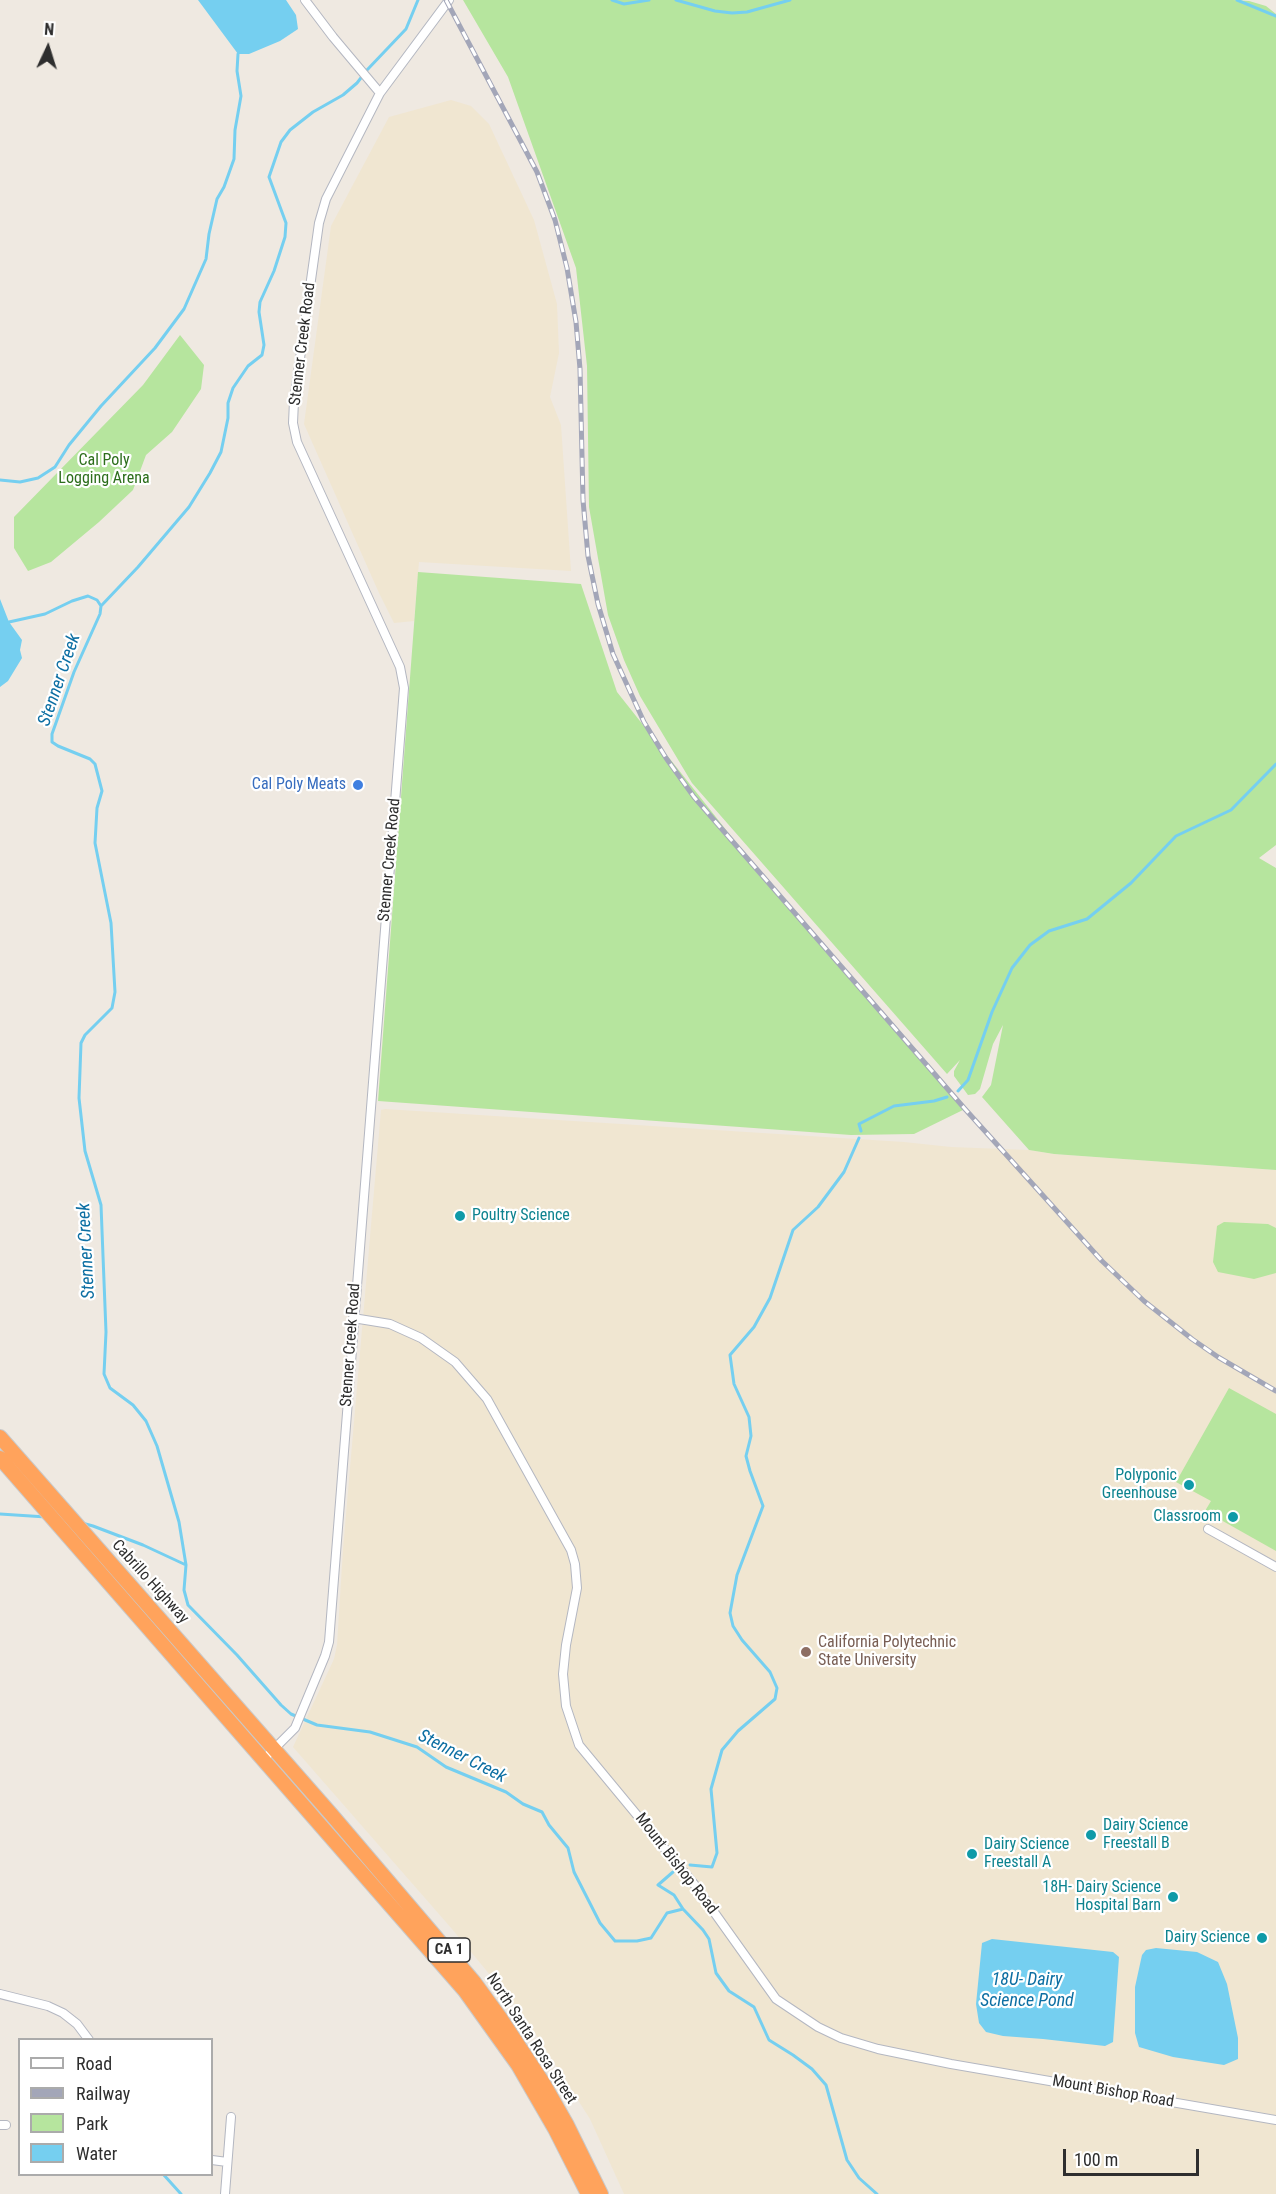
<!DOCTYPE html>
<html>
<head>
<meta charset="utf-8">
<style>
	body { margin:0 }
	#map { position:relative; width:1276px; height:2194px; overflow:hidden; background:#efe9e1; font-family:"Roboto Condensed",sans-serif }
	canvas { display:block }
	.legend { position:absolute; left:18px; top:2038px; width:195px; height:138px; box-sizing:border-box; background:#fff; border:2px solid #ababab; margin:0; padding:8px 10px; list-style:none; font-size:18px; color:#2e2e2e }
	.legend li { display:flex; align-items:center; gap:12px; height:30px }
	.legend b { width:30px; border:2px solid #ababab }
	.north { position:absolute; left:18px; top:18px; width:60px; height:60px; -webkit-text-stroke:4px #fff; paint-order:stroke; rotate:4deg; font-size:16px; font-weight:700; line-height:24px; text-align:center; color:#2e2e2e }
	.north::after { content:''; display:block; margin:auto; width:21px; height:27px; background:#2e2e2e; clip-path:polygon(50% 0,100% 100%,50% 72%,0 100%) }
	.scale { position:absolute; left:1063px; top:2149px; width:136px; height:27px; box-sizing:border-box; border:3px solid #2e2e2e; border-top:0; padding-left:8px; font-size:18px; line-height:21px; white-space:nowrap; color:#2e2e2e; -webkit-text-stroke:4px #fff; paint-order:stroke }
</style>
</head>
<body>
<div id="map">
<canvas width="1276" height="2194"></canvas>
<ul class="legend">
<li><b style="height:8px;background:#fff"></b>Road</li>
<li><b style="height:8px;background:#a3a6b8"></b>Railway</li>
<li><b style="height:16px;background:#b6e59e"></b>Park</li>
<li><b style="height:16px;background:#75cff0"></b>Water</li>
</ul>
<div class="north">N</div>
<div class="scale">100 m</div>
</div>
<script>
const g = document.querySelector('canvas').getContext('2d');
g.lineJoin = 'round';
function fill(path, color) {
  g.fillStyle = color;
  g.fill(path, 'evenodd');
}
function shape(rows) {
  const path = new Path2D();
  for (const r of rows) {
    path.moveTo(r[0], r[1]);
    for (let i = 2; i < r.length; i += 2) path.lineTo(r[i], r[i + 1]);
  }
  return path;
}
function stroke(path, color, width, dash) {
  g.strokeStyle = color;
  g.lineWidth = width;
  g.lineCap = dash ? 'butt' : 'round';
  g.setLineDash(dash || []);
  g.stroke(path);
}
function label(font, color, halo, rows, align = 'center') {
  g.font = font + ' "Roboto Condensed",sans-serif';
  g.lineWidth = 4.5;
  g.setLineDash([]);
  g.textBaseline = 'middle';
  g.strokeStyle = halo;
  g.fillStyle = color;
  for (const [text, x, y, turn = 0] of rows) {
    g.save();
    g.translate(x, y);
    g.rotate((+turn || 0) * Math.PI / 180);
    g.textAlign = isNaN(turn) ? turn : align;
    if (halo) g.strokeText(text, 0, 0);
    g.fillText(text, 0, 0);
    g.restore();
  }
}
const education = shape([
	[451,100,471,106,489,124,534,220,557,304,559,353,550,397,561,425,571,571,419,562,414,621,394,623,379,593,304,424,331,226,389,117],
	[385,1109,904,1142,951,1147,1029,1150,1054,1154,1276,1170,1276,2194,624,2194,590,2119,524,2016,452,1929,293,1747,334,1659,337,1645,343,1549,381,1110]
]);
const green = shape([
	[463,0,1233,0,1249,1,1266,6,1276,14,1276,845,1259,858,1276,868,1276,1170,1054,1154,1029,1150,982,1097,991,1085,1003,1025,993,1044,980,1089,975,1094,968,1095,954,1076,954,1071,960,1060,947,1074,692,783,640,696,624,660,608,615,589,507,587,366,576,268,508,77],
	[180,335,204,365,201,389,172,432,146,455,133,490,99,522,51,562,28,571,14,548,14,517,143,385],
	[418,572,581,584,617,692,753,864,965,1109,914,1134,851,1135,378,1101],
	[1224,1222,1268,1224,1276,1228,1276,1273,1254,1279,1218,1272,1213,1262,1217,1226],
	[1229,1388,1276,1414,1276,1551,1205,1511,1211,1501,1176,1482]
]);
const water = shape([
	[198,0,286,0,296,15,298,29,280,41,249,54,238,54],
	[0,599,9,622,22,640,20,650,22,658,8,681,0,687],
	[992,1939,1113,1952,1119,1957,1113,2042,1105,2046,1043,2039,1003,2036,986,2032,979,2023,976,2004,982,1943],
	[1156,1948,1197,1952,1218,1962,1227,1984,1238,2038,1238,2059,1224,2065,1173,2057,1139,2047,1135,2033,1135,1987,1142,1955,1146,1950]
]);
const stream = shape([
	[418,0,406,29,367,70,357,83,343,95,313,112,290,130,281,142,269,177,286,223,285,237,274,271,260,302,259,312,264,345,262,355,248,366,233,388,228,403,228,418,221,452,210,473,189,507,138,567,101,606,100,614,74,672,52,734,52,742,58,746,90,759,95,764,102,791,97,808,95,843,111,923,115,992,112,1008,85,1035,81,1043,79,1098,85,1151,101,1205,106,1332,104,1374,110,1388,133,1405,146,1421,157,1446,179,1522,186,1565,184,1590,188,1605,237,1655,281,1705,291,1714,317,1725,370,1732,417,1747,446,1767,506,1792,523,1804,542,1812,549,1825,568,1848,574,1872,600,1923,615,1941,637,1941,651,1938,667,1913,683,1909],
	[612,0,624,4,649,0],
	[676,0,715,11,732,13,747,12,790,0],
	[1237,0,1276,16],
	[0,480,20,482,38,478,55,467,69,445,101,406,155,348,184,309,206,259,209,234,217,199,224,187,234,159,235,130,241,96,237,71,238,54],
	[9,622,45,614,72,601,88,596,97,600,101,606],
	[958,1091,968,1080,992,1012,1012,968,1030,945,1049,931,1087,919,1131,883,1176,836,1231,810,1276,764],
	[861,1131,859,1124,894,1106,934,1101,947,1097],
	[0,1514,46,1517],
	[82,1523,93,1526,143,1545,186,1565],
	[690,1865,712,1867,717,1853,711,1789,722,1750,738,1731,775,1699,777,1688,770,1672,742,1640,733,1626,730,1613,737,1575,763,1506,750,1471,746,1456,751,1436,749,1417,734,1384,730,1355,754,1327,770,1298,793,1230,818,1207,844,1172,859,1138],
	[673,1872,658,1885,674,1895,683,1909,703,1930,709,1939,716,1973,729,1991,754,2007,769,2040,793,2055,812,2069,826,2085,847,2160,859,2178,877,2194],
	[163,2174,181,2194]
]);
const street = shape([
	[305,0,333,37,380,93],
	[353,1318,390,1324,421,1338,455,1362,487,1399,571,1550,575,1564,577,1588,566,1645,563,1674,566,1706,579,1745,694,1884,776,1999,818,2027,841,2038,878,2049,951,2064,1276,2120],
	[1208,1529,1276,1567],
	[263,1760,295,1728,325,1656,329,1642,404,688,400,667,297,442,293,423,294,401,319,223,326,199,380,93,449,0],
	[0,1994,48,2006,63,2013,77,2024,89,2040],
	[0,2125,6,2125],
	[212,2160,227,2162],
	[225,2194,231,2117]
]);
const highway = shape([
	[0,1437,331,1814,474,1982,501,2019,542,2081,567,2125,601,2194],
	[0,1458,465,1991,518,2065,555,2129,588,2194]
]);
const rail = shape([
	[446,0,537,172,555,220,567,268,576,322,580,369,583,500,588,556,598,604,613,654,644,722,666,758,694,797,965,1109,1102,1261,1144,1301,1192,1339,1218,1357,1276,1391]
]);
const markers = [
	[358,785,6,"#3f7fe0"],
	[460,1216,6,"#0f9aa8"],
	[1189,1485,6,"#0f9aa8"],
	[1233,1517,6,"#0f9aa8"],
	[806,1652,6,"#8d6e63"],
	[1091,1835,6,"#0f9aa8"],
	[972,1854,6,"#0f9aa8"],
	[1173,1897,6,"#0f9aa8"],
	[1262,1938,6,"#0f9aa8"]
];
const shields = [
	[449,1950,42]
];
const shieldNames = [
	["CA 1",449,1950]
];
const streetNames = [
	["Stenner Creek Road",303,344,-83],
	["Stenner Creek Road",390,860,-85],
	["Stenner Creek Road",351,1345,-86],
	["Cabrillo Highway",150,1582,48],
	["Mount Bishop Road",676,1864,52],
	["North Santa Rosa Street",531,2039,57],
	["Mount Bishop Road",1113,2092,10]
];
const parkNames = [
	["Cal Poly",104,461],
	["Logging Arena",104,479]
];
const shopNames = [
	["Cal Poly Meats",346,785]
];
const cultureNames = [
	["Poultry Science",472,1216,"left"],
	["Polyponic",1177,1476],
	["Greenhouse",1177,1494],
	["Classroom",1221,1517],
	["Dairy Science",1103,1826,"left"],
	["Freestall B",1103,1844,"left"],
	["Dairy Science",984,1845,"left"],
	["Freestall A",984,1863,"left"],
	["18H- Dairy Science",1161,1888],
	["Hospital Barn",1161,1906],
	["Dairy Science",1250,1938]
];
const educationNames = [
	["California Polytechnic",818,1643],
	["State University",818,1661]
];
const waterNames = [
	["Stenner Creek",60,680,-71],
	["Stenner Creek",87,1251,-93],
	["Stenner Creek",462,1757,27],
	["18U- Dairy",1027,1980],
	["Science Pond",1027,2001]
];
fill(education, '#f0e6d1');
fill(green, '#b6e59e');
fill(water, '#75cff0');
stroke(stream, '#75cff0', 3);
stroke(street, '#b4b7c1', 10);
stroke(highway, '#c9c9c9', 16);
stroke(street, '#fff', 8);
stroke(highway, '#ffa35c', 14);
stroke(rail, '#a3a6b8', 5);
stroke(rail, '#fff', 3, [9]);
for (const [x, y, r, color] of markers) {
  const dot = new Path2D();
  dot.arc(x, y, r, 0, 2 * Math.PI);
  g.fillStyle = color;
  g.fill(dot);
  stroke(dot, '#fff', 2);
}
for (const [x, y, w] of shields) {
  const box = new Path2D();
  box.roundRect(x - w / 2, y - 12, w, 24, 4.5);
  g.fillStyle = '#fff';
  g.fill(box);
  stroke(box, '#2e2e2e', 1.5);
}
label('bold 15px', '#2e2e2e', null, shieldNames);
label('16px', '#2e2e2e', '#fff', streetNames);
label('16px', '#2c6e1b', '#fff', parkNames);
label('16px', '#366cbe', '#fff', shopNames, 'right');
label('16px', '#0d838f', '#fff', cultureNames, 'right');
label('16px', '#785e54', '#fff', educationNames, 'left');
label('italic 18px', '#0d6fa3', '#fff', waterNames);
</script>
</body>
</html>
